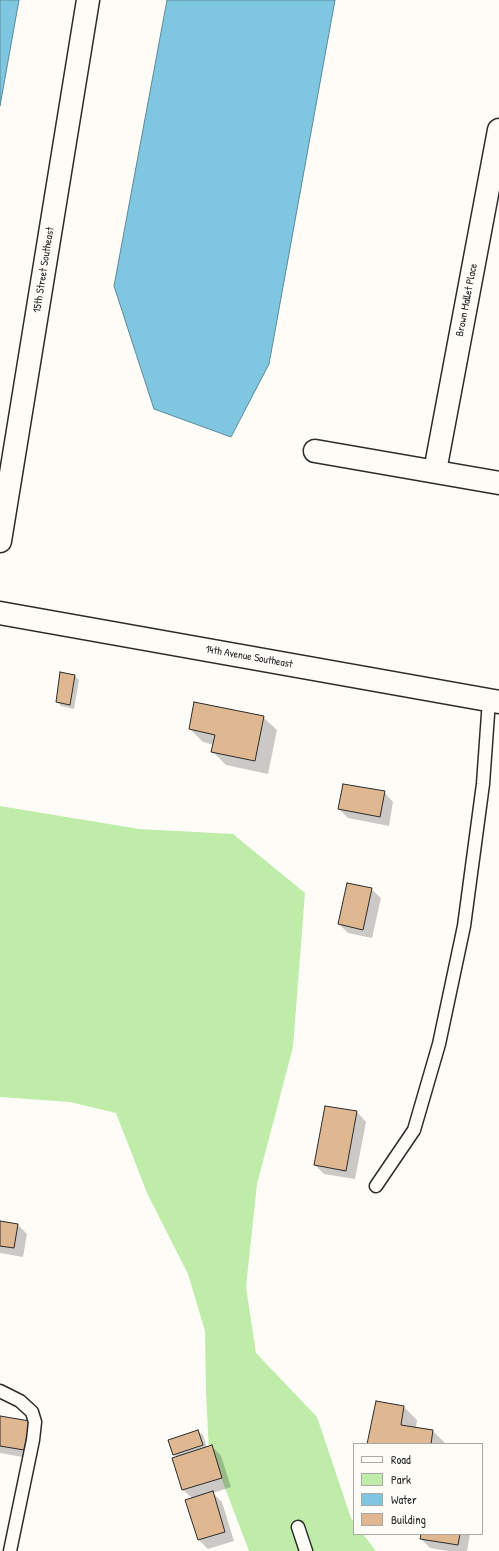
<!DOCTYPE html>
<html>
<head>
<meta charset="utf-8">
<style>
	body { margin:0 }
	#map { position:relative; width:499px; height:1551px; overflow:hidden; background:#fdfcf7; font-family:"Patrick Hand",sans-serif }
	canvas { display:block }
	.legend { position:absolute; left:353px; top:1443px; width:130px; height:92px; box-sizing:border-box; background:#fdfcf7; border:1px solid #a9a8a5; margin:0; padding:5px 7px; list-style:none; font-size:12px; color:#2b2b2b }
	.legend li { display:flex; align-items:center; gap:8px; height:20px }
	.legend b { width:20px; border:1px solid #a9a8a5 }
</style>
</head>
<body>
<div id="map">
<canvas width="499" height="1551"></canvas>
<ul class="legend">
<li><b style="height:5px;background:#fdfcf7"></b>Road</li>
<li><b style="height:11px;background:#bfeca9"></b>Park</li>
<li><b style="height:11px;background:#7fc7e0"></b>Water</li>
<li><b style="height:11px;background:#dfb790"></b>Building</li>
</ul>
</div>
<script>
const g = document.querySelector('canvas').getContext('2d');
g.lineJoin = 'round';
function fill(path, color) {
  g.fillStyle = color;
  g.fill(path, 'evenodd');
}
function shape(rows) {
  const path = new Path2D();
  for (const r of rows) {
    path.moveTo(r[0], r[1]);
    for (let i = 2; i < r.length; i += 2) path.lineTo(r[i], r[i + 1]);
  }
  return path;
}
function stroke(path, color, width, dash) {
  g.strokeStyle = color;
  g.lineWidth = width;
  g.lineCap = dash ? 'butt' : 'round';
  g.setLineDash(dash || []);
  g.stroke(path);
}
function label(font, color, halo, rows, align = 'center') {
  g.font = font + ' "Patrick Hand",sans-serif';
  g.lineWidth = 3.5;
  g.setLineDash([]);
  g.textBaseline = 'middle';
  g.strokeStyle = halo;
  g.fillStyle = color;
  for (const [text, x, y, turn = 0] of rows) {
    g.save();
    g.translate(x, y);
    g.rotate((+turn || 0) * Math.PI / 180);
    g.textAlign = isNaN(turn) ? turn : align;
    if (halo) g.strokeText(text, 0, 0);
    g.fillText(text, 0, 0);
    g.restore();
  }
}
const green = shape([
	[0,806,139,829,233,834,305,893,293,1047,257,1184,246,1287,256,1353,317,1417,351,1518,354,1522,354,1534,363,1534,376,1551,249,1551,222,1480,209,1452,206,1392,205,1331,188,1274,147,1193,116,1113,70,1102,0,1097]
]);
const water = shape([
	[0,0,19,0,0,106,0,0],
	[167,0,335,0,269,364,231,437,154,409,114,286,167,0]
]);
const shadow = shape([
	[74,675,79,680,74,709,61,706,57,702],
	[263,717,277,730,268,774,226,765,212,751,214,745,203,742,190,729],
	[384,792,393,802,389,826,348,818,339,809],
	[371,889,381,898,372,938,348,933,339,924],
	[357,1112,366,1122,355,1179,324,1174,315,1165],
	[0,1221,18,1225,27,1234,23,1257,0,1253],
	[404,1407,417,1420,416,1428,433,1431,446,1444,368,1444],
	[0,1417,29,1422,34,1459,0,1453],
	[198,1431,203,1435,207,1448,212,1446,221,1456,231,1487,213,1493,222,1502,234,1541,208,1549,199,1540,192,1498,183,1490,174,1458,177,1457,173,1454],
	[422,1534,470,1534,467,1551,448,1551,430,1548,421,1539]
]);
const building = shape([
	[60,672,75,675,70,705,56,702,60,672],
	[194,702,264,716,255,761,211,752,215,735,189,729,194,702],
	[343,784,385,791,380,817,338,809,343,784],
	[347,883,372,888,363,930,338,924,347,883],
	[325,1106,357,1111,346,1171,314,1165,325,1106],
	[0,1221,18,1224,14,1248,0,1246,0,1221],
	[376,1401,404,1406,401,1425,433,1430,431,1444,367,1444,376,1401],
	[0,1416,30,1421,24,1450,0,1446,0,1416],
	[198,1430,203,1445,173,1455,168,1440,198,1430],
	[212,1445,222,1478,182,1490,172,1458,212,1445],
	[213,1491,225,1532,198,1540,185,1500,213,1491],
	[421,1534,460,1534,458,1545,420,1539,421,1534]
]);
const lane = shape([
	[376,1186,414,1130,439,1044,464,926,483,784,489,700],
	[0,1391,20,1401,32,1412,35,1422,33,1440,10,1551],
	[298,1527,306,1551]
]);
const street = shape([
	[315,451,499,483],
	[435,471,499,130],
	[0,541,88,0]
]);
const secondary = shape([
	[0,613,499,702]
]);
const streetNames = [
	["15th Street Southeast",44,270,-81],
	["Brown Mallet Place",467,300,-79],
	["14th Avenue Southeast",249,657,10]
];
fill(green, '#bfeca9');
fill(water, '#7fc7e0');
stroke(water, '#5d8998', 1);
fill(shadow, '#0003');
fill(building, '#dfb790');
stroke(building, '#2b2b2b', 1);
stroke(lane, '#2b2b2b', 15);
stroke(street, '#2b2b2b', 25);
stroke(secondary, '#2b2b2b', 25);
stroke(lane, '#fdfcf7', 12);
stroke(street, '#fdfcf7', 22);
stroke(secondary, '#fdfcf7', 22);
label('11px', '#2b2b2b', '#fdfcf7', streetNames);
</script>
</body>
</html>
